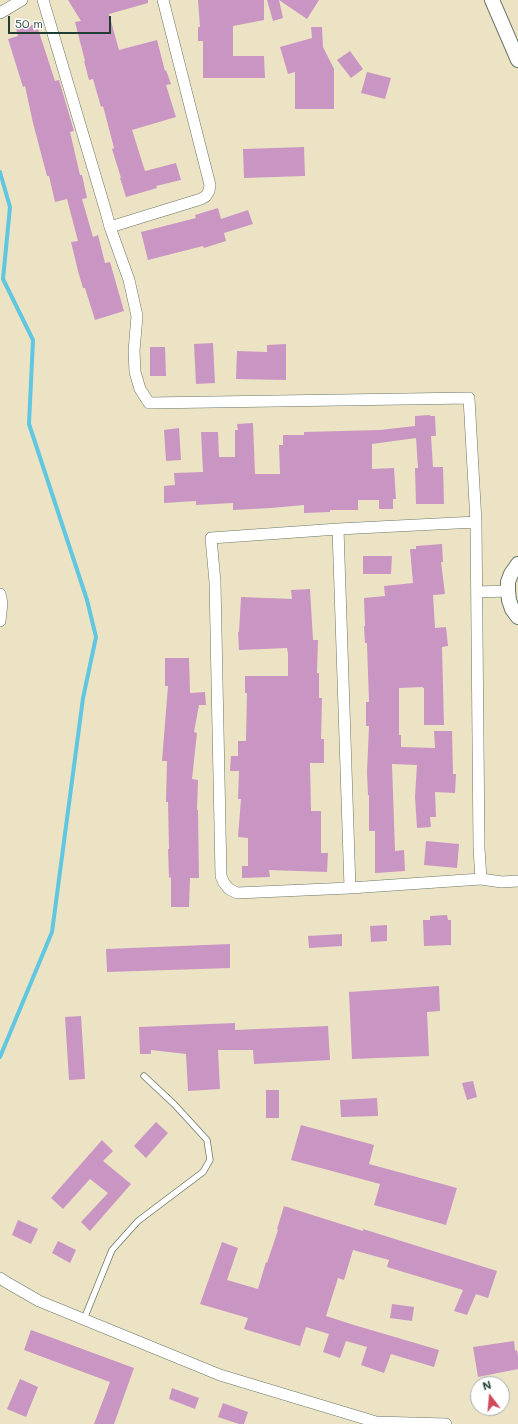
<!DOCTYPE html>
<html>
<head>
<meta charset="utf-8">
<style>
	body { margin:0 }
	#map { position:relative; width:518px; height:1424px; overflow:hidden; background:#ece3c4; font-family:Mali,sans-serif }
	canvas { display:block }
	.north { position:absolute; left:470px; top:1376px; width:40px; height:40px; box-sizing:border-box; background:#fff; border:1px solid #a5b1ae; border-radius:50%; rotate:344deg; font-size:11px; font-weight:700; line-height:16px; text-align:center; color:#1f3d34 }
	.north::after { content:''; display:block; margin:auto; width:14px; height:18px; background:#d1495b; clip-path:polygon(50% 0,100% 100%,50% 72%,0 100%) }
	.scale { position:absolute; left:8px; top:16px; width:103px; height:18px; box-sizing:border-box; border:2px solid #1f3d34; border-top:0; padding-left:5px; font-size:12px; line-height:14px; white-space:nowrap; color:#1f3d34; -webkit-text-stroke:3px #fff; paint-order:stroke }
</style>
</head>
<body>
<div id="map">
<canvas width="518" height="1424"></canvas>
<div class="north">N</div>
<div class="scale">50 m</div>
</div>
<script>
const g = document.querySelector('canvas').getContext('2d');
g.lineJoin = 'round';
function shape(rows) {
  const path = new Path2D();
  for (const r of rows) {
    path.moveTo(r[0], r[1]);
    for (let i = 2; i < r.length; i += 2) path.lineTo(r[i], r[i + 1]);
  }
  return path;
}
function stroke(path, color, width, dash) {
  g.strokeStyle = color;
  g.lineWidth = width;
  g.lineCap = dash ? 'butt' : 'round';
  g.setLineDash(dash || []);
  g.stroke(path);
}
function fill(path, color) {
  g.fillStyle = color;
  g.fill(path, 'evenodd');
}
const stream = shape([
	[0,172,10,207,3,279,33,340,29,424,87,600,96,637,83,698,52,932,0,1057]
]);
const building = shape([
	[68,0,148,0,148,3,109,14,119,50,157,40,165,71,166,70,171,84,166,85,176,117,132,130,145,171,176,163,181,180,156,186,157,188,126,197,120,178,121,178,112,149,114,148,103,106,101,107,93,79,89,80,84,61,85,61,75,22,81,21],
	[198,0,264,0,264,20,233,26,233,56,264,56,265,78,203,78,203,41,198,41,198,27,200,27],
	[267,0,319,0,307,19,279,0,283,18,273,21],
	[33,25,34,31,38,29,55,81,59,80,74,131,70,132,80,175,82,175,87,198,82,199,93,237,98,235,105,263,110,262,124,311,95,320,85,288,83,288,78,271,71,242,78,241,67,199,55,202,49,176,47,176,33,123,25,86,23,87,8,39,18,36,16,28],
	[311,27,322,27,323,47,334,69,334,109,295,109,295,72,288,74,280,47,312,38],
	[350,51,363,69,351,78,337,60],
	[367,72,391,78,385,99,361,93],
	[304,147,305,176,244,178,243,149],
	[218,208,221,219,248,210,253,224,224,233,226,241,204,248,203,246,148,260,141,232,196,218,195,215],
	[213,343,215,383,196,384,194,344],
	[286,344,286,380,236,379,237,351,267,352,267,345],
	[150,347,165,347,166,376,150,376],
	[430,415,430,416,435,416,436,436,431,436,433,467,443,467,444,504,416,504,415,468,418,468,416,438,372,444,372,469,394,468,396,499,393,499,393,509,379,509,379,500,358,500,358,510,330,510,330,512,304,513,304,505,271,508,233,510,233,503,196,505,196,501,164,503,164,486,175,485,174,473,203,472,201,432,218,432,219,457,235,457,235,430,238,430,237,424,253,423,255,474,280,474,279,445,283,445,283,435,304,435,304,432,380,430,415,426,415,416],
	[179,428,181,460,166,461,164,430],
	[442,544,443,562,441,562,445,594,433,595,435,628,446,627,448,646,442,647,444,725,424,725,424,688,423,688,423,687,399,688,399,735,401,735,401,747,435,748,434,731,452,731,453,774,456,774,455,793,435,792,436,817,430,817,431,827,417,828,415,797,417,765,392,764,395,851,404,850,405,871,375,873,375,831,369,831,369,795,368,795,367,772,369,726,366,726,366,702,369,702,367,643,365,643,364,626,365,626,364,598,385,596,384,586,413,583,410,549,416,549,416,546],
	[363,556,392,556,391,574,363,574],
	[310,589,313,640,318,640,317,673,319,673,319,698,322,698,321,739,324,739,324,763,310,763,311,811,321,811,321,853,328,853,327,872,269,870,270,877,242,878,242,866,248,866,248,838,238,837,241,799,238,799,239,771,230,771,231,756,238,756,238,741,246,741,247,693,245,693,245,676,288,676,288,654,287,648,239,650,238,632,239,632,241,597,292,599,291,590],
	[165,658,189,658,190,693,205,692,206,705,199,705,194,732,197,733,192,779,198,780,197,810,198,810,199,878,190,878,189,907,171,907,171,877,169,878,168,849,169,849,168,802,166,802,167,761,162,761,168,686,165,686],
	[426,841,459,844,457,868,424,865],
	[447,915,448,920,451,920,451,945,424,946,423,920,430,920,430,916],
	[387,925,387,941,371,942,370,926],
	[342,934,342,946,309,948,308,936],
	[230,944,230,968,107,972,106,949],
	[439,986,440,1011,427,1012,429,1056,352,1059,349,992],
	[81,1016,85,1079,69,1080,65,1017],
	[235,1023,235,1030,328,1026,330,1060,254,1064,253,1050,218,1050,220,1089,188,1091,186,1054,151,1050,151,1054,140,1054,139,1027],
	[473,1081,477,1097,467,1100,462,1083],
	[266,1090,279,1090,279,1118,266,1118],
	[377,1098,378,1116,341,1117,340,1100],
	[156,1122,168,1133,146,1158,134,1146],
	[301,1125,374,1145,369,1164,457,1188,446,1225,374,1205,380,1184,291,1160],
	[102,1140,113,1151,103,1161,131,1184,90,1231,81,1222,108,1193,90,1179,63,1209,51,1198],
	[284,1206,363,1231,363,1229,497,1271,488,1298,476,1294,467,1315,454,1311,463,1290,387,1267,389,1260,353,1250,344,1280,338,1278,326,1316,354,1325,439,1350,434,1367,391,1354,384,1373,361,1365,367,1347,346,1341,340,1358,323,1352,329,1334,306,1327,300,1346,244,1329,248,1318,200,1304,222,1242,238,1248,227,1280,258,1289,266,1262,267,1263,278,1230,277,1229],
	[18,1220,38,1229,31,1244,12,1235],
	[58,1241,76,1250,70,1263,52,1253],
	[392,1304,414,1307,412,1321,390,1318],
	[31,1330,134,1368,114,1424,94,1424,110,1382,24,1350],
	[514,1341,515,1351,517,1350,518,1357,518,1369,478,1377,473,1347],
	[20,1379,38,1387,26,1417,7,1409],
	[172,1388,199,1398,195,1409,169,1399],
	[223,1403,248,1412,244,1424,239,1424,218,1417]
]);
const service = shape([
	[84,1319,112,1250,138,1221,203,1172,210,1160,207,1140,174,1104,144,1076]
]);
const minor = shape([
	[43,0,106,212,110,227,201,199,206,196,209,191,210,185,163,0],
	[0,13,22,0],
	[110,227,129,280,137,316,134,351,135,372,140,389,149,403,469,398,476,522,479,848,481,879],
	[338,529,476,522],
	[477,592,508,591],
	[0,594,2,603,0,621],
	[350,888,338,529,211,538,215,582,221,876,224,883,229,889,237,893,350,888,481,879,502,882,518,881],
	[0,1278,6,1282,39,1301,220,1375,376,1422,446,1424]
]);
const tertiary = shape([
	[492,0,518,60],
	[518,564,511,574,508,582,508,591,509,600,512,609,518,617]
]);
stroke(stream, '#61c6df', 4);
fill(building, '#c995c3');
stroke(service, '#677766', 7);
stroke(minor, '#677766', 12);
stroke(tertiary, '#677766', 16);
stroke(service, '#fff', 5.5);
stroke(minor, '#fff', 11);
stroke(tertiary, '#fff', 14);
</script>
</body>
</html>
